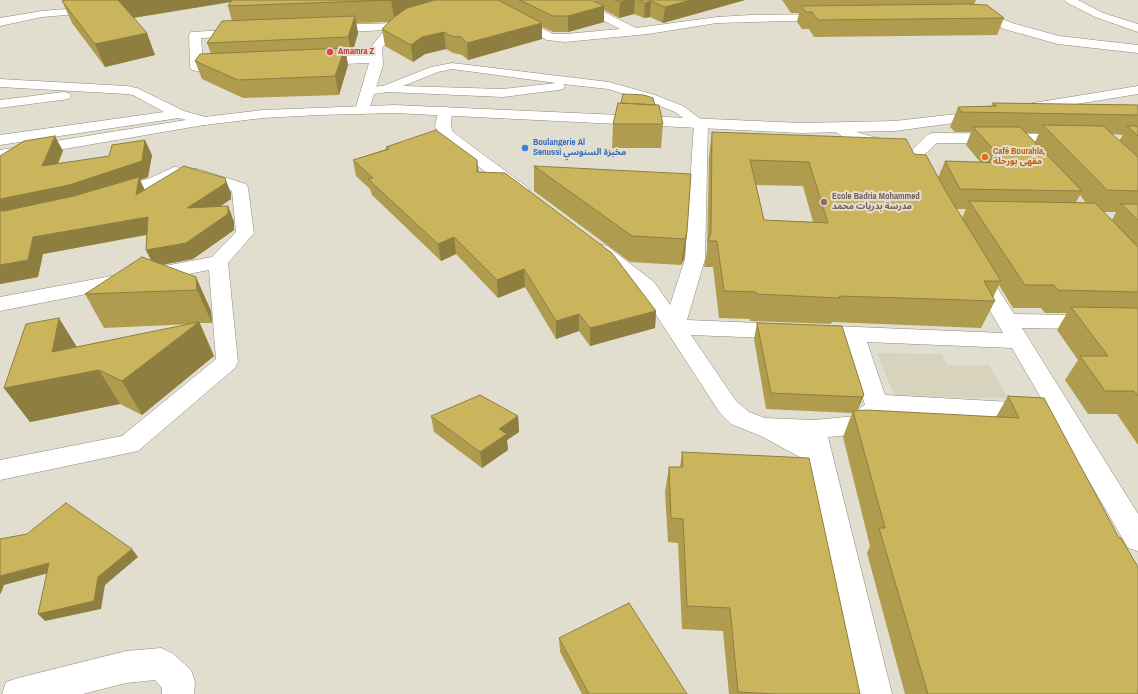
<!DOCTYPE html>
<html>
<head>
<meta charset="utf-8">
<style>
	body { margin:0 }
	canvas { display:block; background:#e2decf }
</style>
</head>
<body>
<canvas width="1138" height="694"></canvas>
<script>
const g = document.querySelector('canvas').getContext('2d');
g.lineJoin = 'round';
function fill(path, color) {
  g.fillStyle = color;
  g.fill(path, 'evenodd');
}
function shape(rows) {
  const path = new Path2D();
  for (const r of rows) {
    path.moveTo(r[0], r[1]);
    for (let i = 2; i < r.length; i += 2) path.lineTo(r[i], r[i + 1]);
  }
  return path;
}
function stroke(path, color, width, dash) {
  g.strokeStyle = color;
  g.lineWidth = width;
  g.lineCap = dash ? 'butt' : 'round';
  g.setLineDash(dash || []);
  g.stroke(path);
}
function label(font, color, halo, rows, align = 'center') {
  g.font = font + ' "Archivo Narrow","Noto Sans Arabic",sans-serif';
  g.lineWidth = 4;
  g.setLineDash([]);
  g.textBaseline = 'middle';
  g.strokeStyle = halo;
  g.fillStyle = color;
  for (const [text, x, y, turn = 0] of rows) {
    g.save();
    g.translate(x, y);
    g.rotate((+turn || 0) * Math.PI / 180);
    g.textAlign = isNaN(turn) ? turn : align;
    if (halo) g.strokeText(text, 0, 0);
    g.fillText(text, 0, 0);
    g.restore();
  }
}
const built = shape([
	[877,353,942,354,947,365,989,365,1008,398,895,397]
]);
const lane = shape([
	[452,63,609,82,655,95,683,106,707,124,706,127,701,128,696,127,675,112,647,101,608,89,563,84,565,86,563,89,559,90,503,97,388,92,367,95,363,94,361,91,363,88,367,87,383,86,431,67,452,63],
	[452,69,556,83,503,89,403,86,438,72,452,69]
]);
const street = shape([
	[137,0,163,0,157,3,102,12,42,17,0,26,0,18,42,11,102,6,137,0],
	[583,0,604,0,602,2,590,5,636,28,717,17,751,15,827,14,831,15,833,17,831,19,827,20,717,23,648,34,565,42,547,40,513,22,511,20,513,18,517,17,521,18,553,34,565,34,620,29,579,8,577,6,578,3,583,0],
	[1064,0,1078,0,1103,13,1138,24,1138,32,1095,17,1066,2,1064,0],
	[974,14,993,15,1012,23,1059,36,1138,45,1138,53,1058,44,1004,29,987,20,970,19,968,17,970,15,974,14],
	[407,17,411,19,413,21,411,23,395,33,382,48,383,65,369,110,367,113,362,114,357,113,355,110,369,63,317,65,312,64,311,61,312,58,317,57,370,55,370,48,385,30,328,33,324,32,322,29,324,26,328,25,396,23,407,17],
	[244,29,248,30,250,33,248,36,201,38,203,63,227,62,232,63,234,66,232,69,197,71,192,70,190,67,189,35,191,32,244,29],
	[0,79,127,86,137,88,184,111,209,118,211,121,209,124,204,125,179,118,0,145,0,135,164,112,133,95,127,94,0,87,0,79],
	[64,92,69,93,71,96,69,99,0,108,0,100,64,92],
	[445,107,450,108,452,111,451,127,453,132,527,187,530,191,527,195,521,196,515,195,442,138,435,127,438,111,440,108,445,107],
	[701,120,706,121,708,124,705,259,687,320,1003,333,967,271,970,267,977,265,984,267,1014,314,1138,316,1138,330,1022,328,1138,514,1138,551,1128,548,1012,348,867,342,885,395,1030,403,1039,406,1042,412,1039,418,1030,421,882,412,872,432,863,434,828,437,892,694,860,694,809,462,761,436,731,424,720,413,640,290,593,254,591,250,593,246,600,244,607,246,654,282,670,305,685,259,694,124,696,121,701,120],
	[691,335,844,341,865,405,861,407,856,416,814,420,765,418,749,412,736,401,691,335],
	[840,124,853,131,894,143,896,146,894,149,888,151,843,137,832,129,835,126,840,124],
	[932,133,1067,134,1072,136,1075,139,1072,142,1067,144,937,143,925,154,926,161,936,181,934,185,928,186,922,185,910,161,909,153,927,135,932,133],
	[174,167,198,169,246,184,248,188,254,233,228,263,238,362,235,368,138,451,0,480,0,460,122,436,216,359,209,270,0,311,0,297,212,257,236,232,232,191,190,177,177,177,162,186,120,200,114,201,108,200,105,196,108,192,150,178,174,167],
	[161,648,172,653,191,670,195,682,194,694,162,694,162,688,155,680,126,683,83,694,2,694,6,682,18,678,126,651,161,648]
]);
const primary = shape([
	[1138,86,1138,94,1027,112,1022,111,1020,108,1022,105,1027,104,1138,86],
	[394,105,801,123,895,121,983,111,988,112,990,115,988,118,983,119,895,131,801,133,394,113,318,115,263,118,204,125,0,160,0,150,204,117,263,110,394,105]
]);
const wall = shape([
	[65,0,591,0,594,2,594,0,745,0,663,23,650,17,644,18,634,14,619,18,604,10,604,22,568,32,553,32,542,27,542,39,468,60,462,55,453,53,446,49,425,54,413,62,385,46,382,29,390,22,356,23,358,33,352,54,346,55,348,65,339,95,243,98,202,79,195,61,211,54,207,43,232,21,228,6,231,2,134,18,155,55,105,67,72,23,62,1],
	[782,0,976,0,974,4,1004,18,997,35,814,37,809,29,802,29,797,22,799,13,791,13],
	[621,103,655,105,663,124,661,148,612,148,613,124],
	[993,103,1138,105,1138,445,1117,414,1088,414,1065,380,1078,360,1057,330,1067,313,1045,313,1041,308,1013,308,999,285,993,298,995,301,981,328,832,322,831,324,750,321,750,319,719,318,713,267,704,267,707,251,709,156,712,132,914,154,938,178,945,161,980,162,966,145,971,132,955,132,950,127,958,107,991,106],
	[1026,133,1039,133,1035,142],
	[1112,134,1123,135,1119,141],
	[756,185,803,186,813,222,764,220],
	[1080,195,1086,203,1076,202],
	[956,209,966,209,962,218],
	[1104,212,1116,212,1112,220],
	[386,147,477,160,478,172,656,311,655,328,590,346,579,331,556,339,525,287,498,298,456,254,441,261,372,195,370,189,356,176,353,160,386,149],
	[63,151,58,163,152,155,148,177,140,180,145,190,231,193,231,199,220,207,228,206,234,222,234,230,193,259,163,265,196,277,211,311,212,323,200,323,214,356,142,415,120,404,30,422,4,388,77,347,193,324,104,328,85,294,151,260,146,250,147,235,43,254,38,277,0,284],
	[534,166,687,232,684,259,681,265,630,262,534,191],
	[757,323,864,395,857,411,996,417,1008,396,1044,398,1138,694,905,694,867,553,870,546,843,437,852,413,766,409,754,339],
	[431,416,518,416,519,432,507,440,508,450,482,468,434,432],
	[682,452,860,694,729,694,723,631,682,629,678,543,668,542,665,492,669,467,680,467],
	[559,638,687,694,582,694,560,652]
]);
const shadedWall = shape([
	[95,0,242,0,125,19],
	[391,0,457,0,395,22],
	[628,0,635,0,634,14,619,18,620,2],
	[691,0,745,0,663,23,665,7],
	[651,1,650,17,644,18,645,3],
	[604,6,604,22,568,32,568,16],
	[355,16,358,33,352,54,348,37],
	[542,23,542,39,468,60,467,43],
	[444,32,446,49,425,54,413,62,411,45,422,37],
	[147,33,155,55,105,67,95,44],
	[345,48,348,65,339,95,335,76],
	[55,136,63,151,51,181,42,166],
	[145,140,152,155,148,177,140,180,146,193,143,211,0,217,0,199,69,185],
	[477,160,479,176,477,172],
	[225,178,231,193,231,199,193,224,187,208],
	[228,206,234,222,234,230,193,259,154,266,146,250],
	[148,217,155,233,43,254,38,277,0,284,0,265,33,237],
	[687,232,684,259,681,265,685,239],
	[454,237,456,254,441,261,438,244],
	[524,269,525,287,498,298,497,280],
	[196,277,211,311,212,323,197,290],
	[656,311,655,328,590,346,590,328],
	[579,314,579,331,556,339,556,321],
	[59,318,80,352,99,370,120,404,30,422,4,388,52,352],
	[199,322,214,356,142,415,122,381],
	[864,395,857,411,856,413,862,397],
	[518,416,519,432,507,440,508,450,482,468,480,452,499,429],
	[132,549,138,557,105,585,101,609,45,621,38,614],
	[49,563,56,571,4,585,1,593,0,594,0,576]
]);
const building = shape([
	[65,0,118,0,147,33,95,44,62,1,65,0],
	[232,0,391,0,228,6,232,0],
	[435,0,498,0,542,23,467,43,461,37,451,36,444,32,422,37,411,45,382,29,393,18,407,8,435,0],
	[520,0,591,0,604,6,568,16,553,16,520,0],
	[615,0,628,0,620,2,615,0],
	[639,0,691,0,665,7,651,1,645,3,639,0],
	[966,4,987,5,1004,18,818,20,812,12,806,12,801,6,966,4],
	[355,16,348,37,207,43,222,21,355,16],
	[345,48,335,76,238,80,195,61,200,54,345,48],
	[623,94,644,95,653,98,655,105,621,103,623,94],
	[618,103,659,105,663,124,613,124,618,103],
	[993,103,1138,105,1138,115,962,112,958,107,997,106,993,103],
	[1043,125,1103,126,1138,157,1138,191,1107,190,1043,125],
	[1127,126,1138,126,1138,136,1127,126],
	[973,127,1020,127,1082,191,960,189,945,161,1006,163,973,127],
	[436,130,477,160,477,172,505,173,612,253,656,311,590,328,579,314,556,321,524,269,497,280,454,237,438,244,368,179,373,178,353,160,389,149,386,147,436,130],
	[712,132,906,139,914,154,926,155,945,190,1001,281,984,281,995,301,839,296,840,298,756,294,756,292,724,291,717,241,708,241,711,233,712,132],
	[750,160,809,162,828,223,764,220,750,160],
	[55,136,42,166,109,156,112,145,145,140,142,161,69,185,0,199,0,156,24,141,55,136],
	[184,166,225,178,226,183,187,208,228,206,228,214,186,243,146,250,148,217,33,237,28,260,0,265,0,211,4,211,74,196,139,177,136,195,184,166],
	[534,166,691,174,687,232,685,239,632,236,534,166],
	[969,201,1095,203,1138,247,1138,292,1058,290,1054,285,1025,285,969,201],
	[1121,204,1138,204,1138,220,1121,204],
	[142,257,196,277,197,290,85,294,142,257],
	[1071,307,1138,308,1138,396,1134,391,1105,391,1080,356,1108,356,1071,307],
	[59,318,52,352,199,322,122,381,99,370,4,388,26,324,59,318],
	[757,323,842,326,864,395,862,397,771,393,757,323],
	[480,395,518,416,499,429,507,434,480,452,431,416,480,395],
	[1008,396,1044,398,1119,538,1121,538,1138,567,1138,694,928,694,879,528,885,528,853,411,867,410,1019,418,1008,396],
	[682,452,809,458,860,694,776,694,738,692,730,608,687,606,683,519,671,518,669,467,683,467,682,452],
	[66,503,132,549,98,577,94,601,38,614,49,563,0,576,0,539,27,534,66,503],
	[629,603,687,694,589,694,559,638,629,603]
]);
const markers = [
	[330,52,4,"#e0444e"],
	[525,148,4,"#3f7fe0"],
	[985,157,4,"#e8710a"],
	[824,202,4,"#8d6e63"]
];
const farHealthnames = [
	["Amamra Z",338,52]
];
const farShopnames = [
	["Boulangerie Al",533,143],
	["Senussi مخبزة السنوسي",533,153]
];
const farFoodnames = [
	["Café Bourahla,",993,152],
	["مقهى بورحلة",993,162]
];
const farEducationnames = [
	["Ecole Badria Mohammed",832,197],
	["مدرسة بدريات محمد",832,207]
];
fill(built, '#d8d3bc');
stroke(lane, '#8d897b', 1);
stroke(street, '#8d897b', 1);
stroke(primary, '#8d897b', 1);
fill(lane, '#fff');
fill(street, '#fff');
fill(primary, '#fff');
fill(wall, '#af9c4f');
fill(shadedWall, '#8e7f40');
fill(building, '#cbb55c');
stroke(building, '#8e7f40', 1);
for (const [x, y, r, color] of markers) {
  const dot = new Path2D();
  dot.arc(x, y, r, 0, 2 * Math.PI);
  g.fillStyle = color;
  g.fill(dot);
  stroke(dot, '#e2decf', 1.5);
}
label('bold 9px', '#be3a42', '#e2decf', farHealthnames, 'left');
label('bold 9px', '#366cbe', '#e2decf', farShopnames, 'left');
label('bold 9px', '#c56008', '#e2decf', farFoodnames, 'left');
label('bold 9px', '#785e54', '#e2decf', farEducationnames, 'left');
</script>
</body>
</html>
